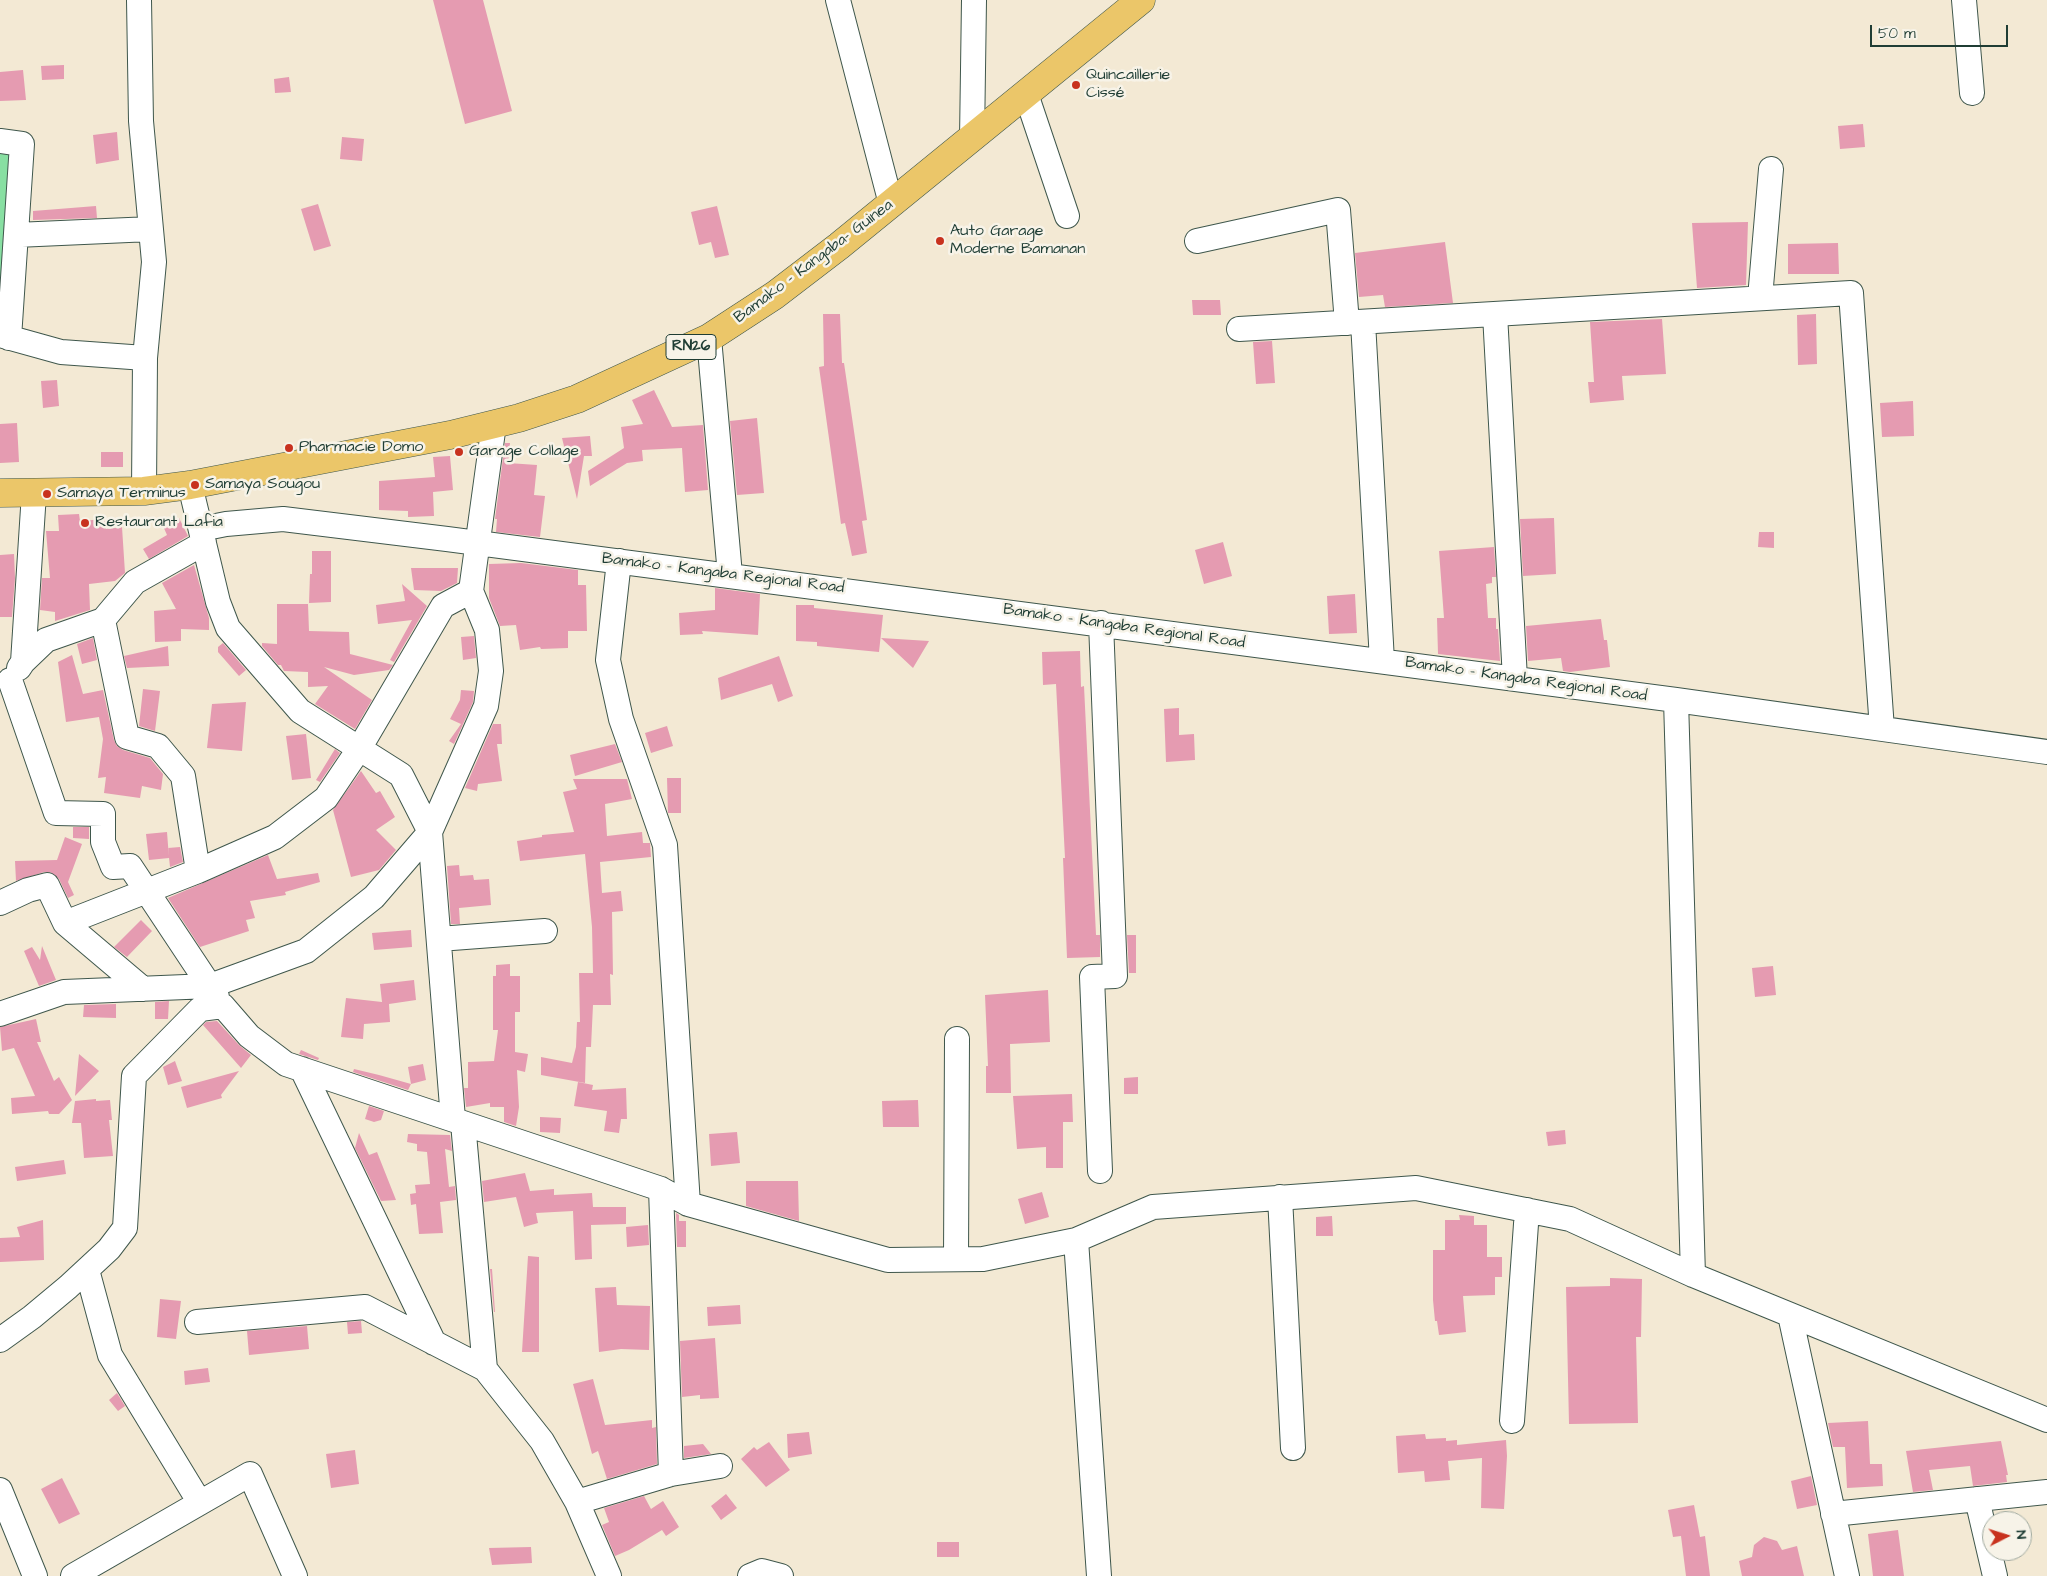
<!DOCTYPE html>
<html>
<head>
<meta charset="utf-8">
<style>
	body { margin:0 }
	#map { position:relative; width:2047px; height:1576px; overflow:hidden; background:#f3e9d4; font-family:"Architects Daughter",sans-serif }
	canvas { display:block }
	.north { position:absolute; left:1982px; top:1511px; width:50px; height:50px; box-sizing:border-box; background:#f7f3e8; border:1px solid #a1aaa0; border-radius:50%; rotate:85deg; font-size:14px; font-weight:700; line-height:20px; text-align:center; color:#1f3d34 }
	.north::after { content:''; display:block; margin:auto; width:18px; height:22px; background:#c8321e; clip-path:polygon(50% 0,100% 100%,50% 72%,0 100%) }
	.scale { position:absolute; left:1870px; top:25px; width:138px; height:22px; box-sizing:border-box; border:2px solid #1f3d34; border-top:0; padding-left:6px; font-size:15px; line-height:18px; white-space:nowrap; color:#1f3d34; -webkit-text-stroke:4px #f7f3e8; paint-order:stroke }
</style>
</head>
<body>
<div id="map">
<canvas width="2047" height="1576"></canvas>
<div class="north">N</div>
<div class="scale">50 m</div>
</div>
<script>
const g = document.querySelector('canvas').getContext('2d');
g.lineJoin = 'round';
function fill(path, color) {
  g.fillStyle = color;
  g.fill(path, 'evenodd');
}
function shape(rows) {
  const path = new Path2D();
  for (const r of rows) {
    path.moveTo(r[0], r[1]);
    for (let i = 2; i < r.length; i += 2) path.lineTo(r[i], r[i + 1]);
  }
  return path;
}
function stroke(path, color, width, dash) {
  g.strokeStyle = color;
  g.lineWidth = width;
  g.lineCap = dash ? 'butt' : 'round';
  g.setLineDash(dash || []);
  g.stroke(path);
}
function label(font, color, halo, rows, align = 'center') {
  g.font = font + ' "Architects Daughter",sans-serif';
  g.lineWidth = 5;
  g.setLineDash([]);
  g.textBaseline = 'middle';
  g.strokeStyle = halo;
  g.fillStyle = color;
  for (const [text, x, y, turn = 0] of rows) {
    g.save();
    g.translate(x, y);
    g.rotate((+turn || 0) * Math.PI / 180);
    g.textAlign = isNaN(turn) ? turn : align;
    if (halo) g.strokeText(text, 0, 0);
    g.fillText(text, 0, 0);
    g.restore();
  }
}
const green = shape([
	[0,146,19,148,0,329]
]);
const building = shape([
	[433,0,483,0,512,111,465,124],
	[64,65,64,79,42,80,41,66],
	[23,70,26,100,0,101,0,72],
	[289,77,291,92,275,93,274,79],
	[1863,124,1865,147,1840,149,1838,126],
	[117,132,119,160,96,164,93,135],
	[342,137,364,139,362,161,340,159],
	[318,204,331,246,314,251,301,209],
	[96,206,97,218,33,220,33,211],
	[717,206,729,255,715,258,711,242,699,245,691,212],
	[1748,222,1746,285,1697,288,1692,223],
	[1445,242,1453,303,1385,307,1383,295,1359,297,1355,253],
	[1838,243,1839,274,1788,274,1788,244],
	[1192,300,1220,300,1221,315,1193,315],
	[823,314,840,314,842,363,844,363,867,520,862,521,867,553,852,556,845,523,841,524,819,367,824,366],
	[1816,314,1817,364,1798,365,1797,315],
	[1662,319,1666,374,1622,376,1624,400,1590,403,1588,382,1594,382,1590,322],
	[1272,341,1275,383,1256,384,1253,342],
	[57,380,59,406,43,408,41,381],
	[654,390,672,427,703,425,708,490,685,492,682,448,642,450,643,461,627,463,590,486,588,471,624,448,621,427,643,424,632,400],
	[1913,401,1914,436,1882,437,1880,403],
	[757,418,764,493,737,495,730,421],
	[17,423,19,462,0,463,0,424],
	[590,436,592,456,584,456,577,499,562,438],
	[505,443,510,443,508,463,537,465,534,495,545,496,540,537,496,532,497,519,495,519],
	[101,452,123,452,123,467,101,467],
	[450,456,453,490,433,492,434,516,408,517,408,511,379,510,379,481,435,477,433,457],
	[79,514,80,521,105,519,106,529,122,527,125,573,115,581,89,584,90,610,55,621,55,612,40,610,42,578,50,578,46,531,59,531,58,515],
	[179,518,188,536,149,559,143,549,167,535,163,526],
	[1554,518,1556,574,1523,576,1520,519],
	[1759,532,1774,532,1774,548,1758,547],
	[1223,542,1232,576,1204,584,1195,550],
	[1494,547,1496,577,1492,577,1492,583,1486,584,1488,618,1496,618,1496,629,1498,629,1500,661,1438,654,1437,618,1444,618,1439,551],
	[312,551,331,551,331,602,309,603,310,574,312,574],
	[14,554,15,578,12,617,0,617,0,555],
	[521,563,578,570,578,585,586,585,587,631,568,631,568,648,541,649,540,647,520,650,516,625,500,626,489,598,489,564],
	[194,565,209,618,209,630,181,629,181,641,155,642,154,611,176,609,162,583],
	[411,568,458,568,457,583,441,591,414,590],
	[402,584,427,606,394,662,390,660,412,620,378,624,376,605,405,601],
	[715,588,760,594,758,635,702,631,703,634,680,635,679,613,715,610],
	[1355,594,1357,633,1329,634,1327,596],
	[277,604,308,604,309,631,349,632,350,654,393,665,389,670,354,675,324,667,372,700,355,729,315,704,328,686,308,687,308,672,284,671,281,665,278,665,262,646,262,643,277,644],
	[796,605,814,605,814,608,883,615,879,652,817,646,817,642,796,641],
	[1601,619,1604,640,1607,640,1610,667,1570,672,1563,671,1561,658,1528,661,1526,626],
	[474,636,476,658,463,660,461,637],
	[93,638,97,660,82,664,77,644],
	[881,638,929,641,913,668],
	[223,643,246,670,239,676,218,652,218,647],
	[168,646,169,666,127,668,124,656],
	[1080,651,1081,687,1084,686,1096,935,1100,935,1100,957,1067,958,1063,858,1065,858,1056,684,1043,685,1042,652],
	[72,655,83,694,103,690,114,740,117,746,123,750,150,758,163,774,161,790,142,786,140,798,104,793,106,777,98,778,103,739,99,717,66,722,58,662],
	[779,656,793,696,778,702,772,684,721,700,718,678],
	[143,689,160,691,155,731,139,726],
	[461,690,474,691,473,702,454,744,449,741,461,724,450,719,460,700],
	[246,702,242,751,207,748,212,704],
	[1179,708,1179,735,1194,734,1195,760,1166,762,1164,709],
	[493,724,501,724,502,744,497,744,502,781,478,784,477,791,465,788],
	[667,726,673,746,651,753,645,733],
	[306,734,311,778,292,780,286,736],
	[615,744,622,762,575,776,570,755],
	[335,749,340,753,320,782,316,780],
	[361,771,376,793,380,791,395,817,376,830,396,850,379,870,351,877,333,810],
	[667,778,681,778,681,813,668,813],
	[573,779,627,779,632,799,605,804,607,836,642,832,643,843,650,843,651,857,600,862,602,893,621,891,623,911,612,912,613,975,610,974,611,1005,593,1005,591,1047,586,1047,585,1083,541,1075,541,1057,572,1063,576,1047,577,1022,580,1022,579,973,593,973,592,927,585,854,520,861,517,841,542,837,542,835,574,832,563,792,577,789],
	[73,827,89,827,89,839,73,838],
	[167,832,169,858,149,860,146,834],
	[65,837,82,844,68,882,74,895,68,898,59,879,50,872,44,872,16,881,15,861,57,860],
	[180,847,183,862,170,867,168,848],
	[268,855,277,879,318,873,320,882,285,892,286,895,250,901,255,918,246,920,249,931,200,947,168,898],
	[459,865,460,876,473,875,474,880,489,879,491,905,459,908,460,924,451,924,447,866],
	[141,920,152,931,127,957,114,947],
	[411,930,412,947,374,950,372,933],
	[1127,935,1136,935,1136,973,1129,973],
	[42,946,56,980,39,986,24,951,32,947,40,960],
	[510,964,510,976,520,976,520,1012,515,1012,515,1052,528,1054,525,1072,517,1070,519,1107,516,1126,504,1122,504,1107,490,1107,490,1103,466,1107,464,1088,468,1088,468,1062,494,1061,498,1030,493,1030,493,976,496,976,496,965],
	[1773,966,1776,995,1755,997,1752,968],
	[414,980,416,1000,389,1004,390,1022,364,1024,363,1039,341,1037,346,998,382,1002,380,984],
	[1048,990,1050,1042,1010,1044,1011,1093,986,1093,986,1066,988,1066,985,995],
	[169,1001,168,1019,155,1019,155,1002],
	[116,1004,116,1018,83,1017,84,1005],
	[36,1019,41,1042,37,1042,54,1081,59,1077,72,1100,59,1114,49,1114,48,1111,12,1114,11,1098,35,1096,14,1048,2,1051,0,1027],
	[217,1021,239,1045,251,1055,241,1068,203,1025,206,1022],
	[301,1050,319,1058,318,1060,299,1054],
	[79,1054,99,1071,75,1096],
	[175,1061,182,1081,168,1085,163,1067],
	[423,1064,426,1080,411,1084,408,1067],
	[354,1069,379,1075,411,1084,408,1090,353,1072],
	[239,1071,221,1095,222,1098,187,1108,181,1087],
	[1138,1077,1138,1094,1124,1094,1124,1078],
	[578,1082,593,1085,592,1090,626,1088,627,1119,621,1119,619,1133,604,1131,607,1111,574,1106],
	[1072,1094,1073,1122,1063,1122,1063,1168,1046,1168,1046,1147,1017,1149,1013,1096],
	[96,1099,96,1101,110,1100,112,1120,109,1120,113,1156,84,1158,81,1123,72,1123,75,1101],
	[918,1100,919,1127,883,1127,882,1101],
	[369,1106,384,1111,381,1120,374,1122,365,1119],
	[540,1117,561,1118,560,1133,540,1132],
	[1565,1130,1566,1144,1548,1146,1546,1132],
	[737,1132,740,1163,711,1166,709,1134],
	[359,1133,369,1155,377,1152,396,1200,381,1201,355,1148],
	[408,1134,450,1135,452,1151,445,1149,449,1187,455,1186,456,1200,440,1202,443,1233,419,1234,416,1204,411,1205,410,1194,416,1193,415,1185,430,1184,427,1152,417,1151,417,1144,407,1142],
	[64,1160,66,1174,17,1181,15,1167],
	[525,1173,530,1191,554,1189,554,1195,592,1193,593,1207,626,1207,626,1224,591,1225,592,1259,575,1260,573,1211,536,1213,538,1223,524,1227,516,1197,484,1202,482,1181],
	[746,1181,798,1181,799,1221,746,1206],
	[1042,1192,1049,1217,1025,1224,1018,1199],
	[676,1213,679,1215,679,1221,686,1221,686,1247,677,1247],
	[1459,1215,1474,1216,1474,1225,1487,1225,1487,1257,1502,1257,1502,1277,1495,1277,1495,1295,1463,1296,1466,1332,1439,1335,1437,1321,1435,1321,1433,1300,1433,1250,1445,1250,1445,1220,1460,1220],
	[1332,1216,1333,1236,1316,1236,1316,1217],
	[43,1220,44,1260,0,1262,0,1238,20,1237,17,1227],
	[648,1225,649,1245,627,1247,626,1227],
	[528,1256,539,1257,539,1352,522,1352],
	[490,1269,492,1269,495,1312,494,1312],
	[1610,1278,1642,1279,1641,1337,1636,1337,1638,1423,1569,1424,1566,1287,1610,1286],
	[616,1287,617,1305,650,1306,649,1350,621,1349,599,1352,595,1288],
	[160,1299,181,1301,176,1339,157,1337],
	[740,1305,741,1324,708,1326,707,1307],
	[361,1321,362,1333,348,1334,347,1322],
	[307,1326,309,1349,249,1355,247,1331],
	[715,1338,719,1398,700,1399,700,1395,682,1397,680,1341],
	[208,1368,210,1382,185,1385,184,1371],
	[593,1379,605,1425,652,1420,652,1428,656,1427,657,1464,607,1479,598,1451,592,1454,573,1384],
	[117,1393,125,1406,118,1411,109,1400],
	[1868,1421,1870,1464,1882,1464,1883,1486,1847,1488,1845,1447,1833,1447,1828,1423],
	[809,1432,812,1454,788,1458,787,1434],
	[1425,1434,1426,1439,1446,1438,1446,1441,1457,1440,1457,1445,1506,1440,1507,1456,1504,1509,1481,1508,1482,1458,1448,1461,1450,1480,1425,1482,1424,1471,1398,1473,1396,1436],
	[2001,1441,2008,1475,2006,1475,2007,1482,1973,1486,1970,1466,1929,1470,1933,1490,1913,1492,1906,1451],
	[769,1442,790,1470,766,1487,741,1459,754,1447,757,1450],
	[703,1444,711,1454,684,1458,684,1446],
	[355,1450,359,1484,331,1488,326,1454],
	[1811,1476,1817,1505,1797,1509,1791,1481],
	[62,1478,80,1514,59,1524,41,1489],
	[726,1494,737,1508,721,1520,711,1506],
	[644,1496,651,1509,663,1501,679,1527,666,1536,662,1530,629,1550,615,1556,602,1525,609,1522,604,1508],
	[1694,1505,1700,1537,1705,1536,1710,1576,1686,1576,1681,1536,1673,1537,1668,1510],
	[1898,1530,1904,1576,1873,1576,1868,1534],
	[1764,1537,1777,1541,1782,1550,1797,1546,1804,1576,1742,1576,1739,1561,1752,1557,1754,1545],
	[937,1542,959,1542,959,1557,937,1557],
	[531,1547,532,1563,492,1565,489,1548]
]);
const minor = shape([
	[139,0,141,121,154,262,145,358,144,491],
	[838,0,891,204],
	[1964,0,1972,93],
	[1026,94,1067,216],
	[972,139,974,0],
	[0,141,22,144,9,338],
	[16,235,151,229],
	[1197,241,1338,210,1347,323],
	[1760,298,1771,169],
	[1495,314,1515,679],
	[1363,322,1382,661],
	[1239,329,1851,293,1882,729],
	[0,335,61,352,145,358],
	[709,338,730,575],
	[190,485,218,602,228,628,300,711,401,775,430,832,453,1119],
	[201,529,226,524,283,519,447,539,1676,700,2047,752],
	[619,561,608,660,621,719,665,845,688,1204],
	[103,620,127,737,158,746,183,776,198,871],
	[23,662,46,640,103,620,135,582,204,543],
	[19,668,23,662,34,493],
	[10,680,56,813,103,814,103,842,113,867,130,866,217,997],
	[1676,700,1693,1275],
	[0,903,28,890,47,885,65,923,143,989],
	[65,923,198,871,275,837,326,798,359,749,443,606,471,591],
	[439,939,545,931],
	[0,1014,64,992,210,986,306,951,374,897,430,832,486,706,491,671,487,630,471,591,494,424],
	[302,1069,434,1343],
	[463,1123,485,1369,542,1441,577,1502,609,1576],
	[1100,1171,1092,977,1115,976,1101,623],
	[661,1189,671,1474],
	[1280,1197,1293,1448],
	[1076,1240,1099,1576],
	[956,1259,957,1039],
	[87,1270,110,1355,200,1503],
	[1790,1315,1847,1576],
	[197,1322,365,1307,485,1369],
	[0,1340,32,1317,68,1287,109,1249,125,1228,134,1076,200,1009,223,1006,249,1036,286,1064,661,1189,688,1204,888,1260,983,1259,1076,1240,1153,1207,1416,1188,1570,1219,1693,1275,2047,1420],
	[1512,1421,1527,1210],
	[0,1490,35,1576],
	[1977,1499,1995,1576],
	[577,1502,671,1474,720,1466],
	[1833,1514,2047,1492],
	[73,1576,250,1474,295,1576],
	[750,1576,762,1571,781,1576]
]);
const major = shape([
	[0,493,144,491,190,485,450,435,519,418,577,399,709,338,775,295,839,246,1141,0]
]);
const markers = [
	[1076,85,5,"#c8321e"],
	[940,241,5,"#c8321e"],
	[289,448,5,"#c8321e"],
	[459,452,5,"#c8321e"],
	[195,485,5,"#c8321e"],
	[47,494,5,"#c8321e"],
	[85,523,5,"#c8321e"]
];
const shields = [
	[691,347,50]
];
const shieldNames = [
	["RN26",691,347]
];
const poiNames = [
	["Quincaillerie",1086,76],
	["Cissé",1086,94],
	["Auto Garage",950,232],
	["Moderne Bamanan",950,250],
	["Pharmacie Domo",299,448],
	["Garage Collage",469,452],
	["Samaya Sougou",205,485],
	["Samaya Terminus",57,494],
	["Restaurant Lafia",95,523]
];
const streetNames = [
	["Bamako - Kangaba- Guinea",814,262,-37],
	["Bamako - Kangaba Regional Road",723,574,7],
	["Bamako - Kangaba Regional Road",1124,627,8],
	["Bamako - Kangaba Regional Road",1526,680,8]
];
fill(green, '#88dfa2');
fill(building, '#e59bb1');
stroke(minor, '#3f574c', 26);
stroke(major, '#3f574c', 29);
stroke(minor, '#fff', 24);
stroke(major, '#ebc669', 28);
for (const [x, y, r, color] of markers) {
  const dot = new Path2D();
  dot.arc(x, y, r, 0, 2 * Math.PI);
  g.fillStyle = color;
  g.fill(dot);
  stroke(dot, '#f7f3e8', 2);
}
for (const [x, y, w] of shields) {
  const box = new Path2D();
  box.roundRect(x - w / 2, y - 12.5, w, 25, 4);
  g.fillStyle = '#f7f3e8';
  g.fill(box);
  stroke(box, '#1f3d34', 1);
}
label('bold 15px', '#1f3d34', null, shieldNames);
label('16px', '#1f3d34', '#f7f3e8', poiNames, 'left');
label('16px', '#1f3d34', '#f7f3e8', streetNames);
</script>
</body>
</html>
